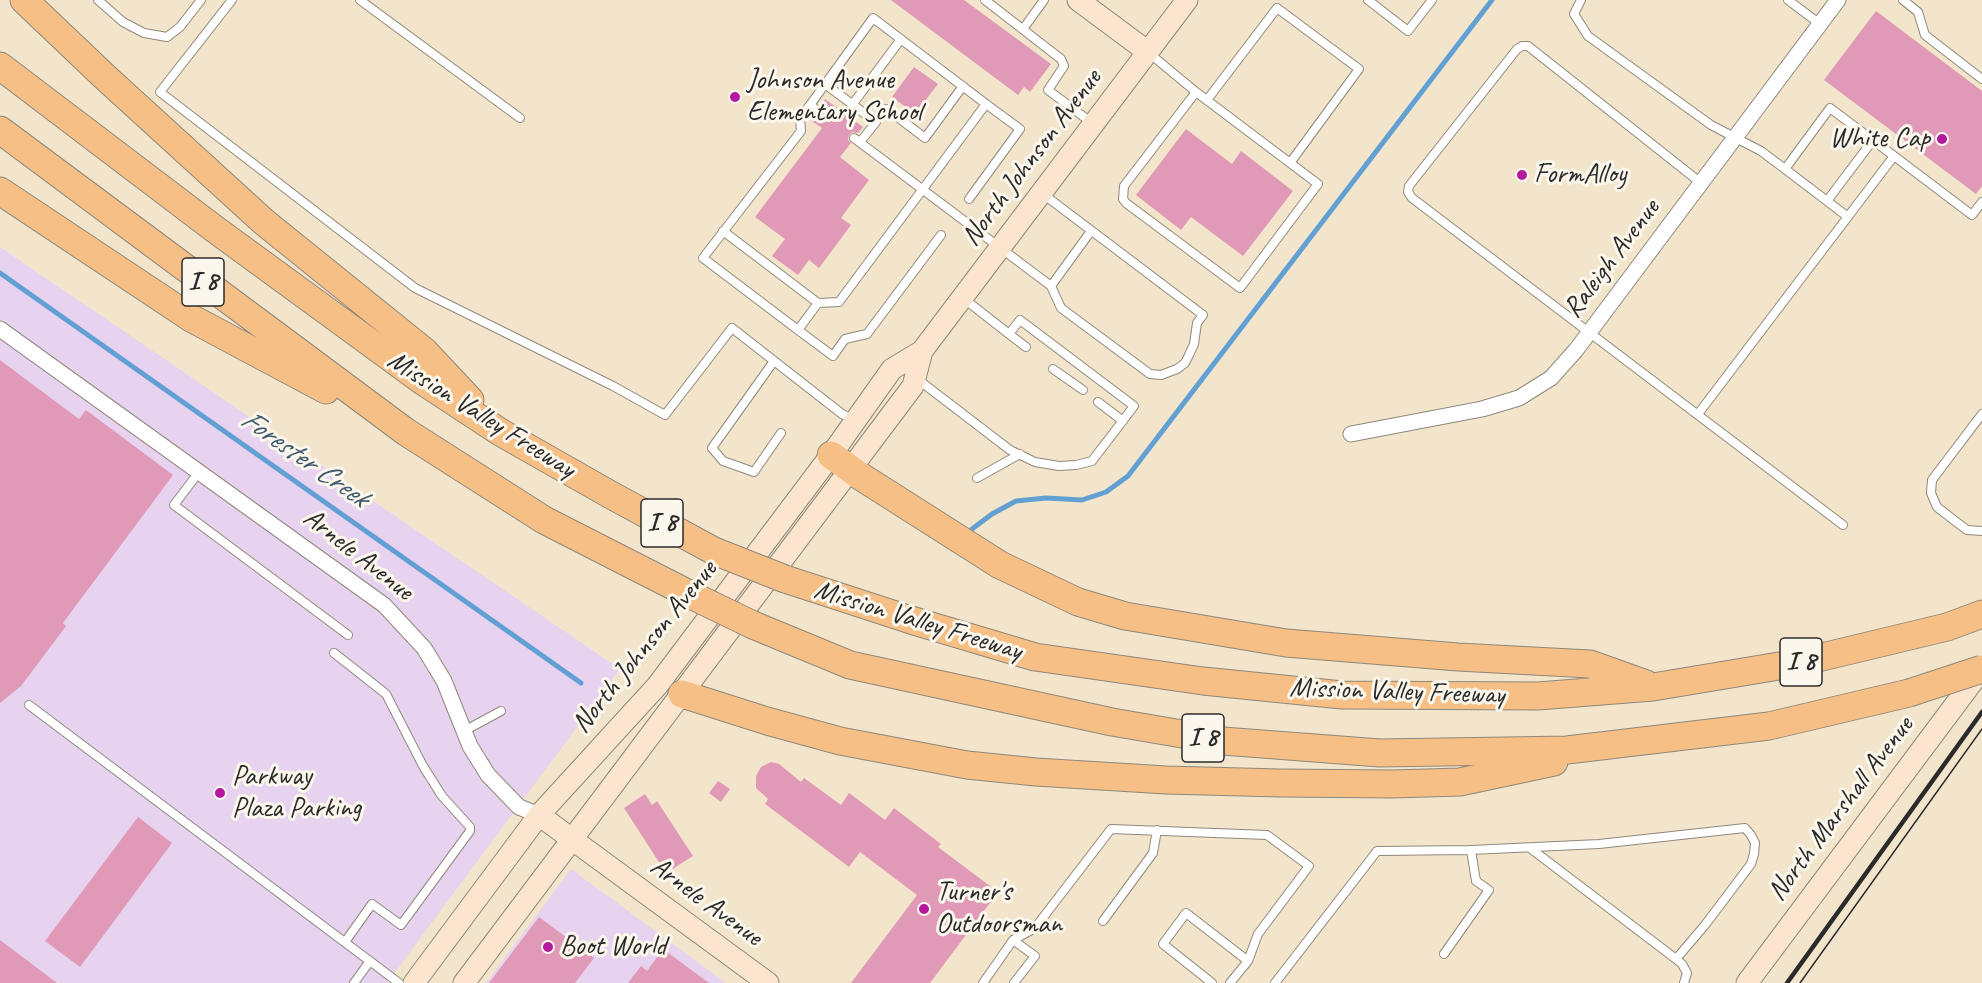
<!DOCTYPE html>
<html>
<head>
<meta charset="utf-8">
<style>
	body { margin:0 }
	canvas { display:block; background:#f3e5cb }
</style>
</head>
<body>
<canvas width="1982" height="983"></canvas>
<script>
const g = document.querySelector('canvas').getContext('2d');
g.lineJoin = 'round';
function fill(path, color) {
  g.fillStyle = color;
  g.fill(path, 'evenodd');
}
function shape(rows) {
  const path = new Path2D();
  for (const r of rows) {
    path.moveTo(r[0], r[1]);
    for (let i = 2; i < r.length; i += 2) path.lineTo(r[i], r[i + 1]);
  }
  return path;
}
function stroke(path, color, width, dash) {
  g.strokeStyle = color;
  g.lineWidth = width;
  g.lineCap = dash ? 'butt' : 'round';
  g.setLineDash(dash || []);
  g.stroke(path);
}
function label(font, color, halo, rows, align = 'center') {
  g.font = font + ' Caveat,sans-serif';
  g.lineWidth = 6;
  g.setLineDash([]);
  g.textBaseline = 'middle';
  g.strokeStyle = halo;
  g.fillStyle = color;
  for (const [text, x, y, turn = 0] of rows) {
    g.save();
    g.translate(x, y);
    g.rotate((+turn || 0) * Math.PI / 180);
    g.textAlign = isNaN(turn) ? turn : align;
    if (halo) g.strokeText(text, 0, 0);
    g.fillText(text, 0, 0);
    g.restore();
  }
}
const built = shape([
	[0,247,620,669,387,983,0,983],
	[571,869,726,983,486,983]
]);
const stream = shape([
	[0,273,581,683],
	[972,529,992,514,1016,501,1046,498,1082,500,1106,492,1128,476,1492,0]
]);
const building = shape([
	[891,0,964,0,1051,64,1030,92,1024,87,1018,95],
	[1876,11,1982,91,1982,186,1976,194,1824,80],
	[914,67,938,84,915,114,892,97],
	[825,99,863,127,858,133,852,132,849,135,848,140,851,143,840,157,869,180,841,218,851,225,819,268,809,260,798,275,772,256,785,239,755,217,822,128,810,120,813,115,817,116,821,114,823,110,821,105],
	[1186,129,1232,164,1241,151,1293,191,1243,256,1191,217,1181,230,1136,195],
	[0,360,79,419,86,410,173,475,63,623,66,626,21,686,0,703],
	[771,762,779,764,801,782,804,778,841,805,849,793,885,820,894,808,941,844,938,847,998,892,930,983,851,983,917,895,860,852,849,867,765,804,768,799,756,788,756,776,761,767],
	[718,781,730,789,721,802,709,793],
	[645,794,652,805,657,801,693,856,666,873,624,808],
	[138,817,172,843,80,967,45,941],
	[539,917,594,958,575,983,489,983],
	[0,940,57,983,0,983],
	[663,949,709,983,628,983,641,966,647,971]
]);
const lane = shape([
	[98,0,123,22,144,33,167,37,180,27,201,0],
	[232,0,160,92,415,288,613,386,665,415,732,328,842,414,853,419],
	[360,0,520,118],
	[985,0,1061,59,1064,66,1048,90,1092,123],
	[1368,0,1408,31,1432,0],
	[1581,0,1574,14,1588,36,1711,125,1761,151,1785,169,1830,108,1894,156,1698,414],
	[1788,0,1820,24],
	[1903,0,1918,12,1925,35,1982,79],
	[1023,29,1044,0],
	[1149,53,1196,92,1318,184,1240,288,1126,203,1123,199,1124,186,1196,92],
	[825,84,876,122,860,142],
	[1207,100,1277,8,1359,69,1290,163],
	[810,105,873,18,986,104,839,302,818,303,798,330,703,258,801,131,800,118,810,105,817,110],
	[852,105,901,39],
	[887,109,925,138,963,86],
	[854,138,1051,286,1061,308,1150,374,1161,375,1177,369,1185,363,1189,355,1194,344,1197,323,1203,315,1043,194],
	[1894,156,1972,215,1982,202],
	[1785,169,1848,217],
	[1701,183,1528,46,1522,46,1517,49,1409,186,1408,192,1412,198,1843,525],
	[969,199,1020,129,986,104],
	[1827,201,1873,140],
	[723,231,818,303],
	[1051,286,1091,231],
	[798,330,833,356,845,339,867,334,941,235],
	[1009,334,1026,347],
	[774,361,712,448,723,461,754,472,781,433],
	[1053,369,1083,390],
	[916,378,1010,450,1035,462,1059,466,1076,465,1092,461,1134,406,1020,320,1009,334,963,298],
	[1098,402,1123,421],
	[1982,414,1932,480,1931,493,1937,507,1955,521,1967,530,1982,531],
	[199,472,174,505,348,635],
	[977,478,1020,454],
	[334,653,386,694,423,766,442,796,470,827,470,831,401,925,372,904,345,942],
	[29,705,399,983],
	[464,731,501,711],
	[1103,921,1153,853,1157,830],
	[1013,940,1035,956,1014,983],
	[1444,954,1489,890,1476,881,1471,850],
	[1676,959,1682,964,1687,973,1684,983],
	[354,983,370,961],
	[983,983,1013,940,1035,928,1111,829,1267,835,1309,866,1258,934,1248,961,1230,983],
	[1212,983,1163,944,1186,913,1248,961],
	[1275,983,1377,851,1471,850,1599,844,1745,828,1751,835,1755,843,1754,854,1751,864,1705,925,1676,959,1530,848]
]);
const street = shape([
	[0,329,384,605,424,648,444,681,470,746,488,775,519,807,539,815],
	[1351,434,1482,409,1519,398,1551,378,1576,350,1838,0]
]);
const secondary = shape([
	[1078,0,1148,52],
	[539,815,768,983],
	[414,983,539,815,657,686,831,455,892,369,922,351],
	[464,983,913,386,922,351,1187,0],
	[1747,983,1982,669]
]);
const highway = shape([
	[24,0,105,77,264,222,424,351,470,400],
	[0,66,216,230,424,382,500,432,611,495,714,551],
	[0,130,406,432,544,520,691,595],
	[0,191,191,318,326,390],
	[831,455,860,476,1000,565,1078,602,1125,616,1286,643,1458,657,1590,664,1646,684],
	[785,579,911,620,1035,657,1203,681,1342,695,1538,696,1653,687,1797,663,1947,627,1982,614],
	[753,625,850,665,1112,722,1223,741,1380,753,1567,750,1769,726,1909,693],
	[682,694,767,721,840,741,967,765,1036,772,1166,780,1280,783,1393,784,1460,782,1554,762]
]);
const tram = shape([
	[1800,983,1982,729]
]);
const rail = shape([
	[1787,983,1982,712]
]);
const highwayBridge = shape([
	[714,551,785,579],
	[691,595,753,625],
	[1909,693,1982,669]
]);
const markers = [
	[735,97,6,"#b5179e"],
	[1942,139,6,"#b5179e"],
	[1522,175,6,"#b5179e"],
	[220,793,6,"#b5179e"],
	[924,909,6,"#b5179e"],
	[548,947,6,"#b5179e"]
];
const shields = [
	[203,282,42],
	[662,523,42],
	[1801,662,42],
	[1203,738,42]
];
const shieldNames = [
	["I 8",203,282],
	["I 8",662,523],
	["I 8",1801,662],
	["I 8",1203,738]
];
const poiNames = [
	["Johnson Avenue",747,81],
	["Elementary School",747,113],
	["White Cap",1930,139,"right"],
	["FormAlloy",1534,175],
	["Parkway",232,777],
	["Plaza Parking",232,809],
	["Turner's",936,893],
	["Outdoorsman",936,925],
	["Boot World",560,947]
];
const streetNames = [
	["North Johnson Avenue",1032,158,-53],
	["Raleigh Avenue",1612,259,-53],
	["Mission Valley Freeway",481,415,32],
	["Arnele Avenue",358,555,38],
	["Mission Valley Freeway",918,621,17],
	["North Johnson Avenue",645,647,-51],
	["Mission Valley Freeway",1397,692,2],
	["North Marshall Avenue",1841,809,-53],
	["Arnele Avenue",706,902,36]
];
const waterNames = [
	["Forester Creek",304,459,35]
];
fill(built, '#e7d2ef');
stroke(stream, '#62a0d4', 5);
fill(building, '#e09ab8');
stroke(lane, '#8f887b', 10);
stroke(street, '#8f887b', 17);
stroke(secondary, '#8f887b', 23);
stroke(highway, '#8f887b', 29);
stroke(lane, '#fff', 8);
stroke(street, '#fff', 15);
stroke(secondary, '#fbe5cf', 21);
stroke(highway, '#f5bf86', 27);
stroke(tram, '#2b2b2b', 1.5);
stroke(rail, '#2b2b2b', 4.5);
stroke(highwayBridge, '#8f887b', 29, []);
stroke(highwayBridge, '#f5bf86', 27);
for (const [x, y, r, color] of markers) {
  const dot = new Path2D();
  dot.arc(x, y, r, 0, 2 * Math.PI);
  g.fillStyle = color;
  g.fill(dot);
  stroke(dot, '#fbf7ec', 2);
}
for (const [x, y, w] of shields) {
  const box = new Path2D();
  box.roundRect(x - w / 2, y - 24, w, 48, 4.5);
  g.fillStyle = '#fbf7ec';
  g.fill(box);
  stroke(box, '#2b2b2b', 1.5);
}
label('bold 27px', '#2b2b2b', null, shieldNames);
label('28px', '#2b2b2b', '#fbf7ec', poiNames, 'left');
label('28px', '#2b2b2b', '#fbf7ec', streetNames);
label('italic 30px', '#415a6f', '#fbf7ec', waterNames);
</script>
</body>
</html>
